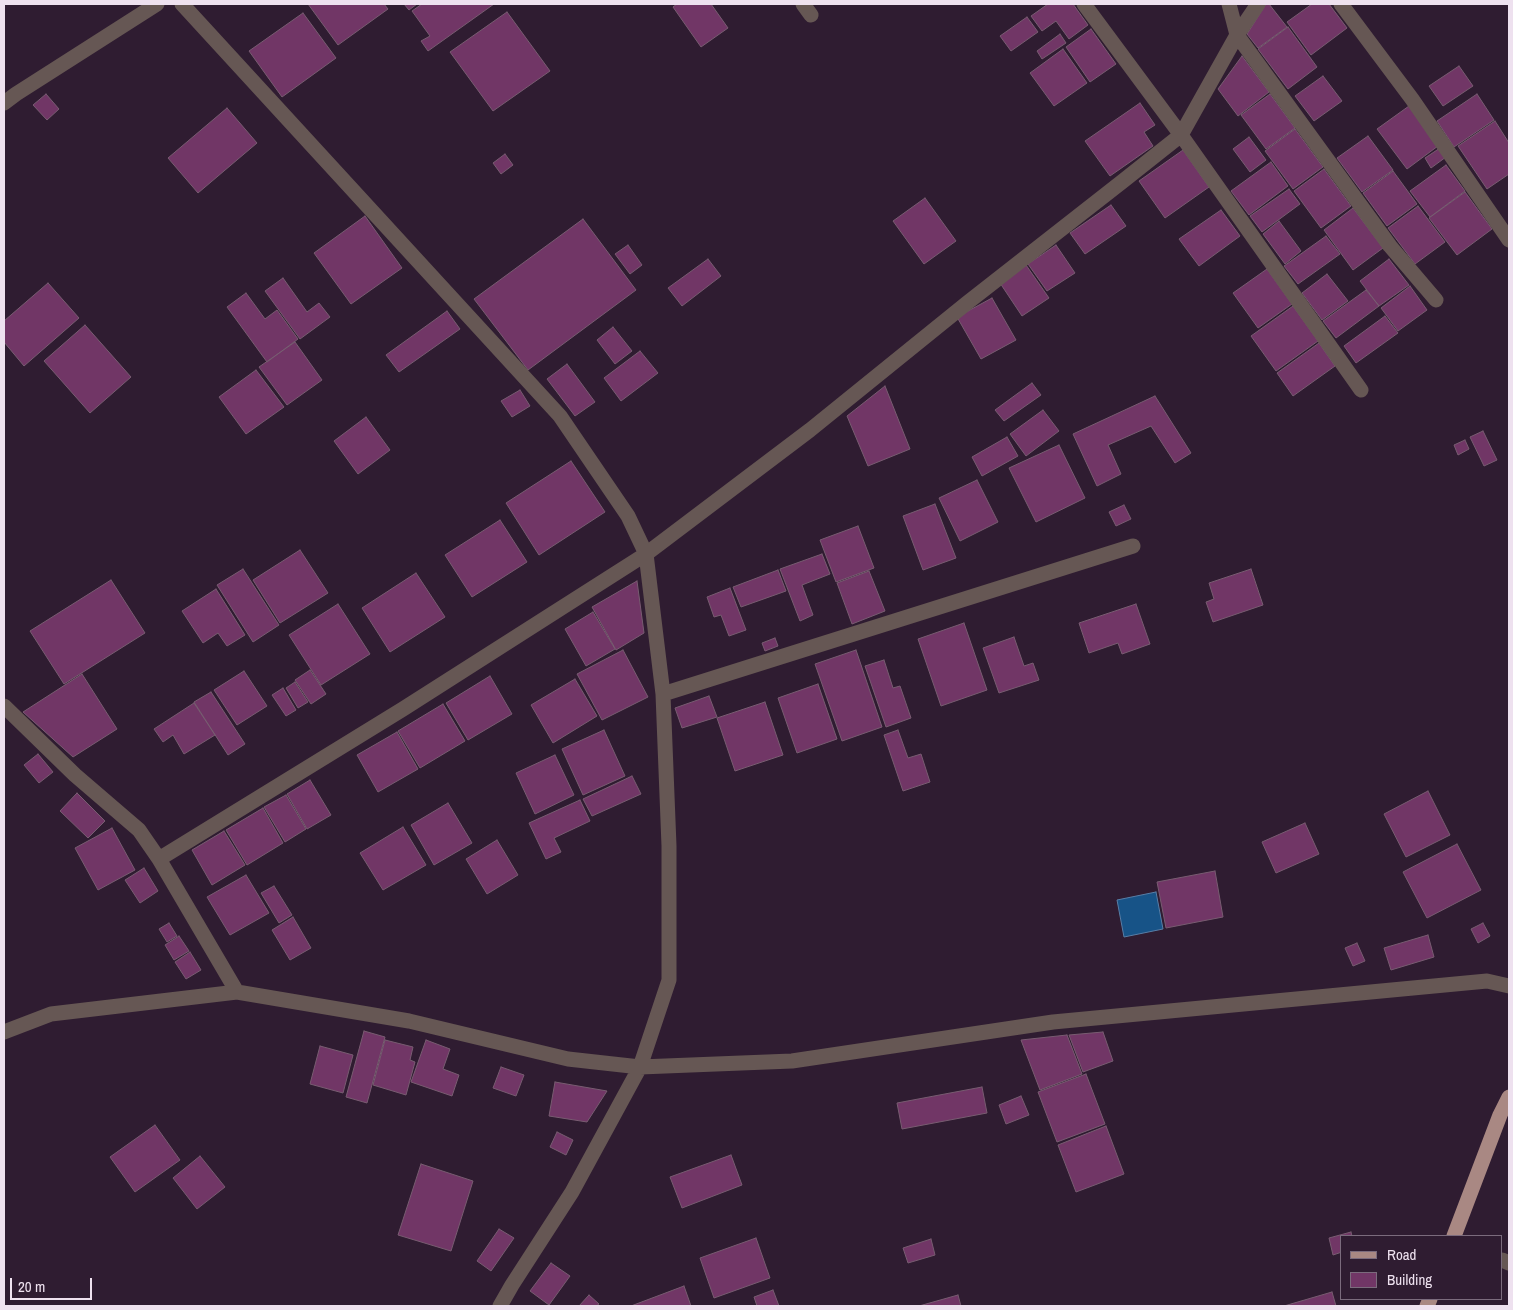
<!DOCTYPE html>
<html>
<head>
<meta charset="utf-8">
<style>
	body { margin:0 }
	#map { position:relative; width:1513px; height:1310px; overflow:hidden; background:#2f1c31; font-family:"Archivo Narrow",sans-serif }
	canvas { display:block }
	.frame { position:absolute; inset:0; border:5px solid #eee1ef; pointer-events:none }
	.legend { position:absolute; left:1340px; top:1235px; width:162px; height:65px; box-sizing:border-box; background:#2f1c31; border:1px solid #7b6b7d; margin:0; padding:6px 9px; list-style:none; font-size:15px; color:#eee1ef }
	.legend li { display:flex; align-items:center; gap:10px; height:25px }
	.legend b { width:25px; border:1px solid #7b6b7d }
	.scale { position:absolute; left:10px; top:1278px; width:82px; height:22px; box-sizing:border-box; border:2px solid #eee1ef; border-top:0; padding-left:6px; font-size:15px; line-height:18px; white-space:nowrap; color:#eee1ef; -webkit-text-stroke:4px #2f1c31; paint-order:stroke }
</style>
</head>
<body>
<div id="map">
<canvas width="1513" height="1310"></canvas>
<div class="frame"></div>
<ul class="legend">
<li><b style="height:6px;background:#a98883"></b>Road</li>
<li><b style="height:14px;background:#713666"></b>Building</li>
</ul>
<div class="scale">20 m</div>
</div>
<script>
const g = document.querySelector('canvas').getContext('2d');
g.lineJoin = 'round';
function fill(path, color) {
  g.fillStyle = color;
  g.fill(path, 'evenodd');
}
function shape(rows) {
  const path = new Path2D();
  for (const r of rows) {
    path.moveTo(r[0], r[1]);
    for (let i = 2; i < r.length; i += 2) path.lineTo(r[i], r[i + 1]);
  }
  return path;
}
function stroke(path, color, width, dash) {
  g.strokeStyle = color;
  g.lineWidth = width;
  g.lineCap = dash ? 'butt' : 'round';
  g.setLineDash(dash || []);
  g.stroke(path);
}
const water = shape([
	[1156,892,1163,929,1124,937,1117,900,1156,892]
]);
const building = shape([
	[308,4,384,4,388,9,338,45,308,4],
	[404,4,417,4,409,10,404,4],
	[422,4,494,4,428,51,421,41,430,36,412,11,422,4],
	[677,4,711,4,728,28,701,47,673,7,677,4],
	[1048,4,1073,4,1088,25,1069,39,1056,21,1042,31,1031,16,1048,4],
	[1266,4,1269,4,1287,27,1258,48,1247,34,1266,4],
	[1312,4,1329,4,1347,28,1311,55,1287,22,1312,4],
	[507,12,550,71,493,111,450,52,507,12],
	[303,13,336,58,282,97,249,51,303,13],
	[1027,17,1038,32,1011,51,1000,36,1027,17],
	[1288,27,1317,67,1288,89,1258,49,1288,27],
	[1091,29,1116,64,1090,82,1066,47,1091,29],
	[1060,34,1066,43,1042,59,1037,51,1060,34],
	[1063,49,1087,83,1054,106,1030,73,1063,49],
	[1242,56,1269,92,1238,116,1218,89,1242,56],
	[1459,66,1473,86,1443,106,1429,86,1459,66],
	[1323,76,1342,101,1314,121,1295,96,1323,76],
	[46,94,59,109,47,120,33,105,46,94],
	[1270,94,1295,128,1266,149,1241,115,1270,94],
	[1477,94,1494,120,1454,147,1437,121,1477,94],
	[1140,103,1155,125,1144,132,1153,146,1110,176,1085,141,1140,103],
	[1409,106,1438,146,1407,169,1377,129,1409,106],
	[227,108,257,143,198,193,168,158,227,108],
	[1495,121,1509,143,1509,174,1487,189,1458,146,1495,121],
	[1295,129,1323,167,1293,189,1265,151,1295,129],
	[1368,136,1393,170,1362,192,1337,158,1368,136],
	[1249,137,1266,160,1250,172,1233,149,1249,137],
	[1440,148,1446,157,1431,168,1425,158,1440,148],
	[1183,150,1209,187,1165,218,1139,181,1183,150],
	[505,154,513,165,501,174,493,163,505,154],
	[1271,162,1288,186,1249,215,1231,191,1271,162],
	[1446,165,1465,191,1430,217,1410,191,1446,165],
	[1324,169,1351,206,1321,228,1294,191,1324,169],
	[1393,171,1417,204,1387,226,1363,193,1393,171],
	[1289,189,1300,204,1262,232,1250,216,1289,189],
	[1465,192,1492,229,1457,255,1429,218,1465,192],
	[925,198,956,241,924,264,893,221,925,198],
	[1111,205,1126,226,1085,254,1070,233,1111,205],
	[1418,206,1445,242,1415,264,1388,228,1418,206],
	[1353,208,1383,248,1353,270,1324,230,1353,208],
	[1221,210,1240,236,1199,266,1179,239,1221,210],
	[365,216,402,268,351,304,314,253,365,216],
	[583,219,636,290,528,370,474,299,583,219],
	[1279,221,1301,251,1285,264,1263,234,1279,221],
	[1326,236,1340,254,1298,284,1284,266,1326,236],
	[628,245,642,265,630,274,615,254,628,245],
	[1056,245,1075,273,1047,291,1028,264,1056,245],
	[708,259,721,276,682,306,668,288,708,259],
	[1389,259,1409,285,1379,306,1360,281,1389,259],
	[1026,265,1049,298,1022,316,1000,283,1026,265],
	[1267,269,1292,304,1258,328,1233,293,1267,269],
	[1327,274,1348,301,1322,320,1302,293,1327,274],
	[283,278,307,312,319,303,330,317,300,339,265,291,283,278],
	[48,283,79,318,24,366,4,342,4,321,48,283],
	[1410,286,1427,310,1398,331,1381,308,1410,286],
	[1366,290,1379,306,1336,338,1323,321,1366,290],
	[246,293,265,319,277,310,298,339,267,362,227,307,246,293],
	[992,298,1016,340,981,359,957,317,992,298],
	[1293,306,1318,341,1276,371,1251,336,1293,306],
	[447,311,460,329,399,372,386,355,447,311],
	[1385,316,1398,333,1356,363,1344,346,1385,316],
	[85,325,131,377,90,413,44,361,85,325],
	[613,327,632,351,615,364,597,340,613,327],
	[295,342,322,380,287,405,259,367,295,342],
	[1319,343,1335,366,1293,396,1277,373,1319,343],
	[640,351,658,373,621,401,604,378,640,351],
	[567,364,595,402,575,416,547,379,567,364],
	[256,370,284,407,246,434,219,397,256,370],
	[1032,383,1041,395,1004,421,995,410,1032,383],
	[885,386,910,449,868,466,847,416,885,386],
	[520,390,530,406,512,417,501,401,520,390],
	[1155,396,1191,453,1175,463,1151,426,1108,445,1121,474,1097,486,1073,434,1155,396],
	[1043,410,1059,431,1026,456,1010,434,1043,410],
	[366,417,390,450,358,474,334,441,366,417],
	[1483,431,1497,460,1484,466,1470,437,1483,431],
	[1007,437,1018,456,982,476,972,457,1007,437],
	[1465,440,1469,449,1458,455,1454,445,1465,440],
	[1059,445,1085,498,1036,522,1009,468,1059,445],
	[571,461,605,512,539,555,506,503,571,461],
	[977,480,998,522,960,541,939,498,977,480],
	[935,504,956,558,923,570,903,516,935,504],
	[1124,505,1131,519,1116,526,1109,512,1124,505],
	[500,520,527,562,472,597,445,555,500,520],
	[858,526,874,568,836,582,820,540,858,526],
	[300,550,328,593,280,623,253,580,300,550],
	[822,554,830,574,802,585,813,615,800,621,780,569,822,554],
	[243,569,279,625,253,642,217,585,243,569],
	[1251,569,1263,605,1213,622,1206,602,1214,599,1209,583,1251,569],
	[778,570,786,591,741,607,733,587,778,570],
	[869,571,885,611,852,624,837,583,869,571],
	[416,573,445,617,390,652,362,608,416,573],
	[111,580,145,633,64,684,30,631,111,580],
	[637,581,644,633,616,650,592,607,637,581],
	[730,588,746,630,729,636,721,615,714,617,707,597,730,588],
	[216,589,245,635,227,646,218,633,203,643,182,611,216,589],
	[338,604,370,654,321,685,289,635,338,604],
	[1136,604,1150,644,1122,654,1118,643,1089,653,1079,623,1136,604],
	[593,612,615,649,586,666,565,629,593,612],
	[964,623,987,690,941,706,918,639,964,623],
	[1014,637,1024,666,1033,663,1039,680,999,693,983,648,1014,637],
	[775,638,778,646,765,651,762,643,775,638],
	[623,650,648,697,602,720,577,674,623,650],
	[856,650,882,727,842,741,815,664,856,650],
	[884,660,893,688,900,686,911,718,886,727,865,666,884,660],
	[310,670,326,694,311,704,295,680,310,670],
	[244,671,267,706,237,725,214,690,244,671],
	[82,674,117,729,73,757,23,712,82,674],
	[490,676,512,714,468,740,446,703,490,676],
	[575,679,597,716,553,743,531,705,575,679],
	[295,682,308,702,298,708,286,688,295,682],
	[818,684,837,739,797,753,778,698,818,684],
	[283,688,296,710,286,716,272,695,283,688],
	[211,692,245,744,228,755,194,702,211,692],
	[709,696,717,717,682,728,675,708,709,696],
	[765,702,783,755,735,771,717,718,765,702],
	[194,703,215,735,184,754,173,735,163,742,154,729,194,703],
	[443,704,465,741,420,768,398,731,443,704],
	[604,730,625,776,583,795,562,749,604,730],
	[898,730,908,758,921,754,930,782,903,791,884,735,898,730],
	[397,732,418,769,378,792,357,755,397,732],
	[38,754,53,772,39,783,24,765,38,754],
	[555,755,574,795,535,814,516,773,555,755],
	[632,776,641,794,592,816,583,799,632,776],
	[310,780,331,815,307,829,287,794,310,780],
	[1428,791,1450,835,1406,857,1384,814,1428,791],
	[77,793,105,821,88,838,60,811,77,793],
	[286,795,306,829,285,842,264,807,286,795],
	[580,800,590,821,554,838,561,852,546,859,529,823,580,800],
	[448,803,472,843,434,865,411,825,448,803],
	[263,808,283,843,247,865,226,830,263,808],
	[1305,823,1319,854,1276,873,1262,842,1305,823],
	[403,827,426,865,383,890,360,853,403,827],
	[112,828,135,870,98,890,75,848,112,828],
	[224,831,245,865,212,885,192,850,224,831],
	[497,840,518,875,487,894,466,859,497,840],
	[1457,844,1481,890,1427,918,1403,872,1457,844],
	[144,868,158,891,140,903,125,880,144,868],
	[1215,871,1223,917,1166,928,1157,882,1215,871],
	[246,875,269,913,230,935,207,897,246,875],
	[274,886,292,915,279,923,261,893,274,886],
	[293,917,311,948,290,960,272,930,293,917],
	[169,923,177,936,167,942,159,929,169,923],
	[1483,923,1490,936,1478,943,1471,929,1483,923],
	[1428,935,1434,957,1391,970,1384,948,1428,935],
	[179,936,189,951,174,960,165,945,179,936],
	[1357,943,1365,961,1353,966,1345,948,1357,943],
	[190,952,201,970,186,979,175,962,190,952],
	[364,1031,385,1037,367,1103,346,1097,364,1031],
	[1103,1032,1113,1061,1083,1072,1069,1035,1103,1032],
	[1067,1035,1082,1074,1040,1090,1021,1040,1067,1035],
	[385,1040,413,1047,410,1060,415,1062,406,1095,373,1085,385,1040],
	[426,1040,450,1049,443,1069,459,1075,452,1096,411,1082,426,1040],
	[320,1046,353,1055,343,1093,310,1084,320,1046],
	[501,1067,524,1075,516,1096,493,1088,501,1067],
	[1086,1074,1105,1124,1057,1142,1038,1092,1086,1074],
	[555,1082,607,1091,587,1122,549,1116,555,1082],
	[982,1087,987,1113,902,1129,897,1103,982,1087],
	[1021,1096,1029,1115,1006,1124,999,1105,1021,1096],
	[155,1125,180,1160,135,1192,110,1157,155,1125],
	[1106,1126,1124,1174,1076,1192,1058,1145,1106,1126],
	[557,1132,573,1140,566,1155,550,1147,557,1132],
	[731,1155,742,1185,682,1208,670,1177,731,1155],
	[200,1156,225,1187,197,1209,173,1178,200,1156],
	[421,1164,473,1181,451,1251,398,1235,421,1164],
	[499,1229,514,1238,491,1271,477,1261,499,1229],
	[1351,1232,1352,1236,1342,1236,1342,1252,1333,1255,1329,1238,1351,1232],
	[756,1238,770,1278,714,1298,700,1258,756,1238],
	[931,1239,935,1255,908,1263,903,1248,931,1239],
	[551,1263,570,1276,549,1305,530,1291,551,1263],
	[684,1286,691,1306,631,1306,684,1286],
	[773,1290,779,1306,757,1306,754,1297,773,1290],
	[1332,1292,1336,1306,1284,1306,1332,1292],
	[589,1295,599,1304,596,1306,579,1306,589,1295],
	[958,1295,961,1306,919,1306,958,1295]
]);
const minor = shape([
	[182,4,560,416,628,516,646,554,663,694,669,846,669,980,640,1067,572,1192,512,1285,500,1306],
	[803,4,811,15],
	[1084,4,1181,135,1361,390],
	[1258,4,1237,35,1390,246,1436,300],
	[1341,4,1412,99,1509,240],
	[4,103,16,94,157,4],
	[663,694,1133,546],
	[4,706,75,775,139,830,159,859,237,992],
	[159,859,403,709,646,554,810,430,967,303,1123,181,1181,135,1237,35,1229,4],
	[4,1032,51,1014,237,992,409,1021,568,1059,640,1067,792,1061,1053,1022,1487,981,1509,986],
	[1502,1260,1509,1263]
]);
const major = shape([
	[1454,1236,1500,1115,1509,1097],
	[1427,1306,1430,1299]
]);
fill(water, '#175387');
stroke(water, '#587ea6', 1);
fill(building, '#713666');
stroke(building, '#785c71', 1);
stroke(minor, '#665754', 15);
stroke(major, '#a98883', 15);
</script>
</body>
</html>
